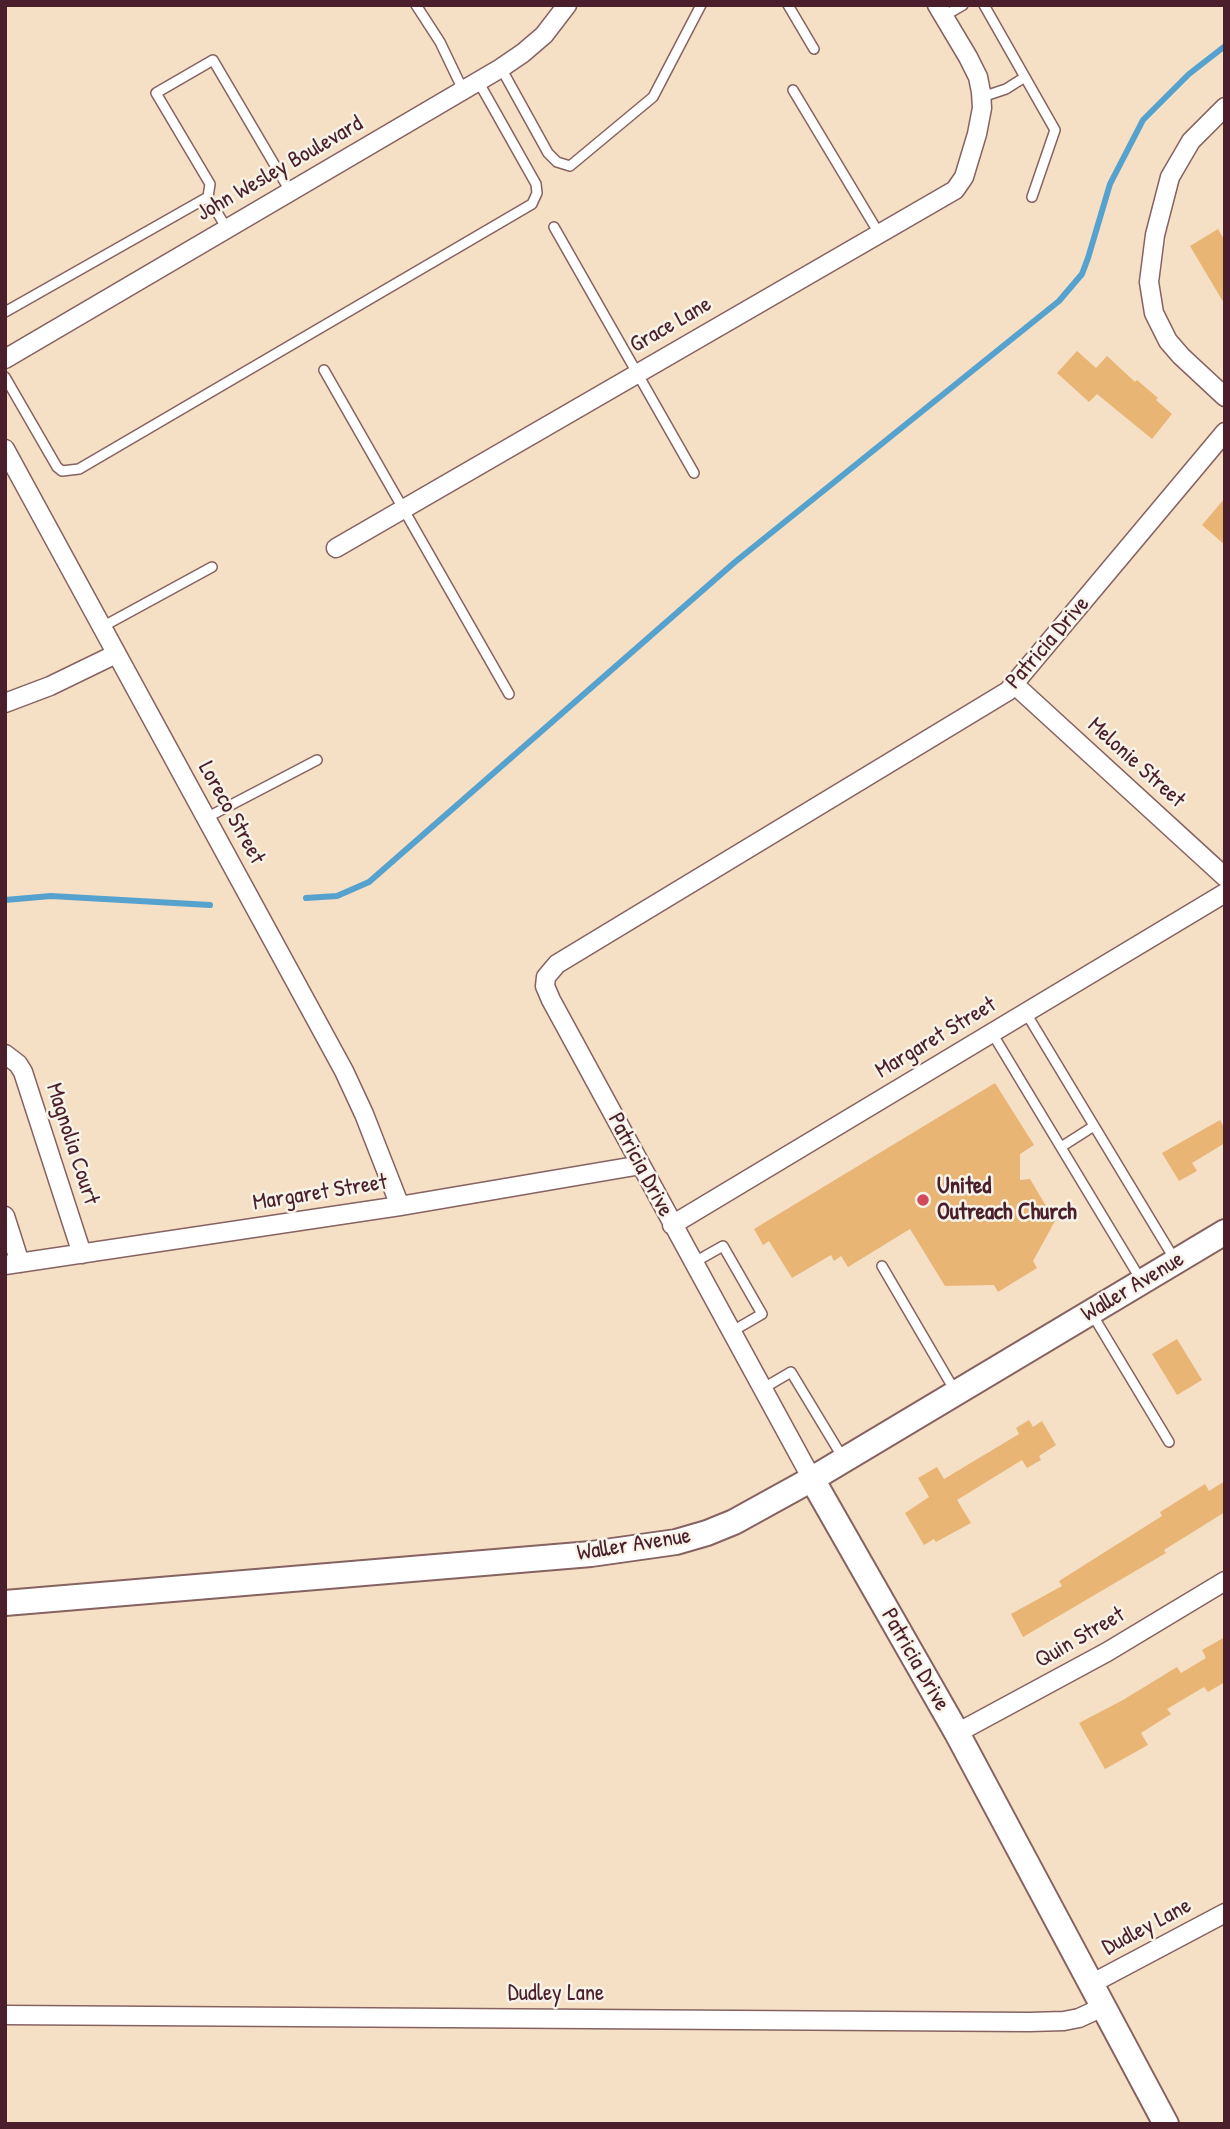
<!DOCTYPE html>
<html>
<head>
<meta charset="utf-8">
<style>
	body { margin:0 }
	#map { position:relative; width:1230px; height:2129px; overflow:hidden; background:#f5dfc5; font-family:"Patrick Hand",sans-serif }
	canvas { display:block }
	.frame { position:absolute; inset:0; border:7px solid #4a1f2b; pointer-events:none }
</style>
</head>
<body>
<div id="map">
<canvas width="1230" height="2129"></canvas>
<div class="frame"></div>
</div>
<script>
const g = document.querySelector('canvas').getContext('2d');
g.lineJoin = 'round';
function shape(rows) {
  const path = new Path2D();
  for (const r of rows) {
    path.moveTo(r[0], r[1]);
    for (let i = 2; i < r.length; i += 2) path.lineTo(r[i], r[i + 1]);
  }
  return path;
}
function stroke(path, color, width, dash) {
  g.strokeStyle = color;
  g.lineWidth = width;
  g.lineCap = dash ? 'butt' : 'round';
  g.setLineDash(dash || []);
  g.stroke(path);
}
function fill(path, color) {
  g.fillStyle = color;
  g.fill(path, 'evenodd');
}
function label(font, color, halo, rows, align = 'center') {
  g.font = font + ' "Patrick Hand",sans-serif';
  g.lineWidth = 5;
  g.setLineDash([]);
  g.textBaseline = 'middle';
  g.strokeStyle = halo;
  g.fillStyle = color;
  for (const [text, x, y, turn = 0] of rows) {
    g.save();
    g.translate(x, y);
    g.rotate((+turn || 0) * Math.PI / 180);
    g.textAlign = isNaN(turn) ? turn : align;
    if (halo) g.strokeText(text, 0, 0);
    g.fillText(text, 0, 0);
    g.restore();
  }
}
const stream = shape([
	[306,898,337,896,369,882,735,562,1059,301,1082,274,1088,258,1110,184,1143,120,1189,74,1225,46],
	[5,900,51,896,210,905]
]);
const building = shape([
	[1218,229,1225,241,1225,305,1190,246],
	[1077,351,1096,368,1107,356,1135,382,1137,380,1158,398,1156,400,1172,414,1152,439,1097,394,1089,402,1057,373],
	[1225,498,1225,545,1202,525],
	[995,1083,1034,1145,1020,1154,1020,1180,1030,1179,1055,1221,1033,1261,1037,1268,998,1292,994,1285,945,1286,910,1229,848,1267,841,1256,834,1261,831,1255,792,1278,769,1241,763,1245,754,1229],
	[1220,1120,1225,1129,1225,1143,1192,1163,1197,1171,1179,1181,1162,1153],
	[1177,1339,1202,1380,1177,1395,1152,1354],
	[1029,1420,1033,1427,1042,1421,1056,1445,1039,1456,1041,1460,1027,1468,1022,1460,957,1500,971,1523,936,1542,934,1539,924,1545,905,1513,929,1497,918,1478,937,1467,944,1479,1019,1434,1016,1428],
	[1225,1481,1225,1512,1164,1550,1166,1553,1023,1637,1011,1614,1062,1586,1059,1581,1162,1516,1160,1512,1205,1484,1209,1491],
	[1225,1637,1225,1682,1208,1692,1204,1687,1167,1709,1171,1714,1141,1733,1148,1745,1105,1769,1079,1723,1123,1700,1177,1667,1181,1673,1206,1658,1202,1650]
]);
const lane = shape([
	[416,5,440,42,463,90],
	[788,5,814,49],
	[984,5,1055,130,1032,197],
	[944,16,963,5],
	[501,68,548,153,557,162,570,166,653,97,701,5],
	[793,90,880,235],
	[982,97,1006,89,1025,77],
	[554,227,694,473],
	[227,229,208,197,210,184,156,93,213,60,290,191],
	[5,312,208,197],
	[324,370,509,694],
	[5,377,57,467,62,471,79,469,532,204,537,193,536,184,478,81],
	[102,627,212,567],
	[206,818,317,760],
	[1026,1013,1175,1260],
	[992,1033,1141,1280],
	[1061,1147,1094,1126],
	[693,1263,723,1246,762,1314,731,1332],
	[882,1266,955,1391],
	[1092,1314,1169,1442],
	[762,1389,791,1372,843,1458]
]);
const street = shape([
	[1225,107,1191,141,1170,177,1155,235,1149,282,1154,313,1168,341,1181,356,1225,397],
	[5,359,501,68,523,53,544,35,567,5],
	[5,449,344,1071,364,1114,400,1206],
	[336,548,955,190,964,177,977,134,982,108,981,92,978,77,968,57,937,5],
	[1015,685,1225,877],
	[5,703,50,686,116,654],
	[5,1054,18,1064,23,1072,82,1254],
	[5,1216,20,1263],
	[672,1225,1225,893],
	[5,1265,400,1206,641,1165],
	[812,1479,551,1000,545,986,546,977,557,964,1008,691,1225,432],
	[957,1733,1107,1652,1225,1581],
	[1091,1984,1225,1913],
	[5,2015,1029,2022,1064,2021,1079,2018,1103,2007]
]);
const secondary = shape([
	[812,1479,957,1733,1166,2124],
	[5,1603,591,1554,676,1542,707,1533,734,1522,812,1479,1225,1232]
]);
const markers = [
	[923,1200,7,"#d1495b"]
];
const streetNames = [
	["John Wesley Boulevard",280,169,-30],
	["Grace Lane",671,325,-30],
	["Patricia Drive",1048,643,-49],
	["Melonie Street",1136,763,42],
	["Loreco Street",231,813,61],
	["Margaret Street",936,1038,-31],
	["Magnolia Court",72,1144,72],
	["Patricia Drive",640,1165,62],
	["Margaret Street",320,1193,-9],
	["Waller Avenue",1133,1287,-31],
	["Waller Avenue",634,1545,-9],
	["Quin Street",1080,1638,-30],
	["Patricia Drive",915,1660,60],
	["Dudley Lane",1147,1927,-28],
	["Dudley Lane",556,1994]
];
const poiNames = [
	["United",937,1187],
	["Outreach Church",937,1213]
];
stroke(stream, '#56a2ce', 6);
fill(building, '#e9b574');
stroke(lane, '#866261', 12);
stroke(street, '#866261', 21);
stroke(secondary, '#866261', 28);
stroke(lane, '#fff', 9);
stroke(street, '#fff', 18);
stroke(secondary, '#fff', 24);
for (const [x, y, r, color] of markers) {
  const dot = new Path2D();
  dot.arc(x, y, r, 0, 2 * Math.PI);
  g.fillStyle = color;
  g.fill(dot);
  stroke(dot, '#f7f3e8', 2.5);
}
label('23px', '#4a1f2b', '#f7f3e8', streetNames);
label('bold 23px', '#4a1f2b', '#f7f3e8', poiNames, 'left');
</script>
</body>
</html>
